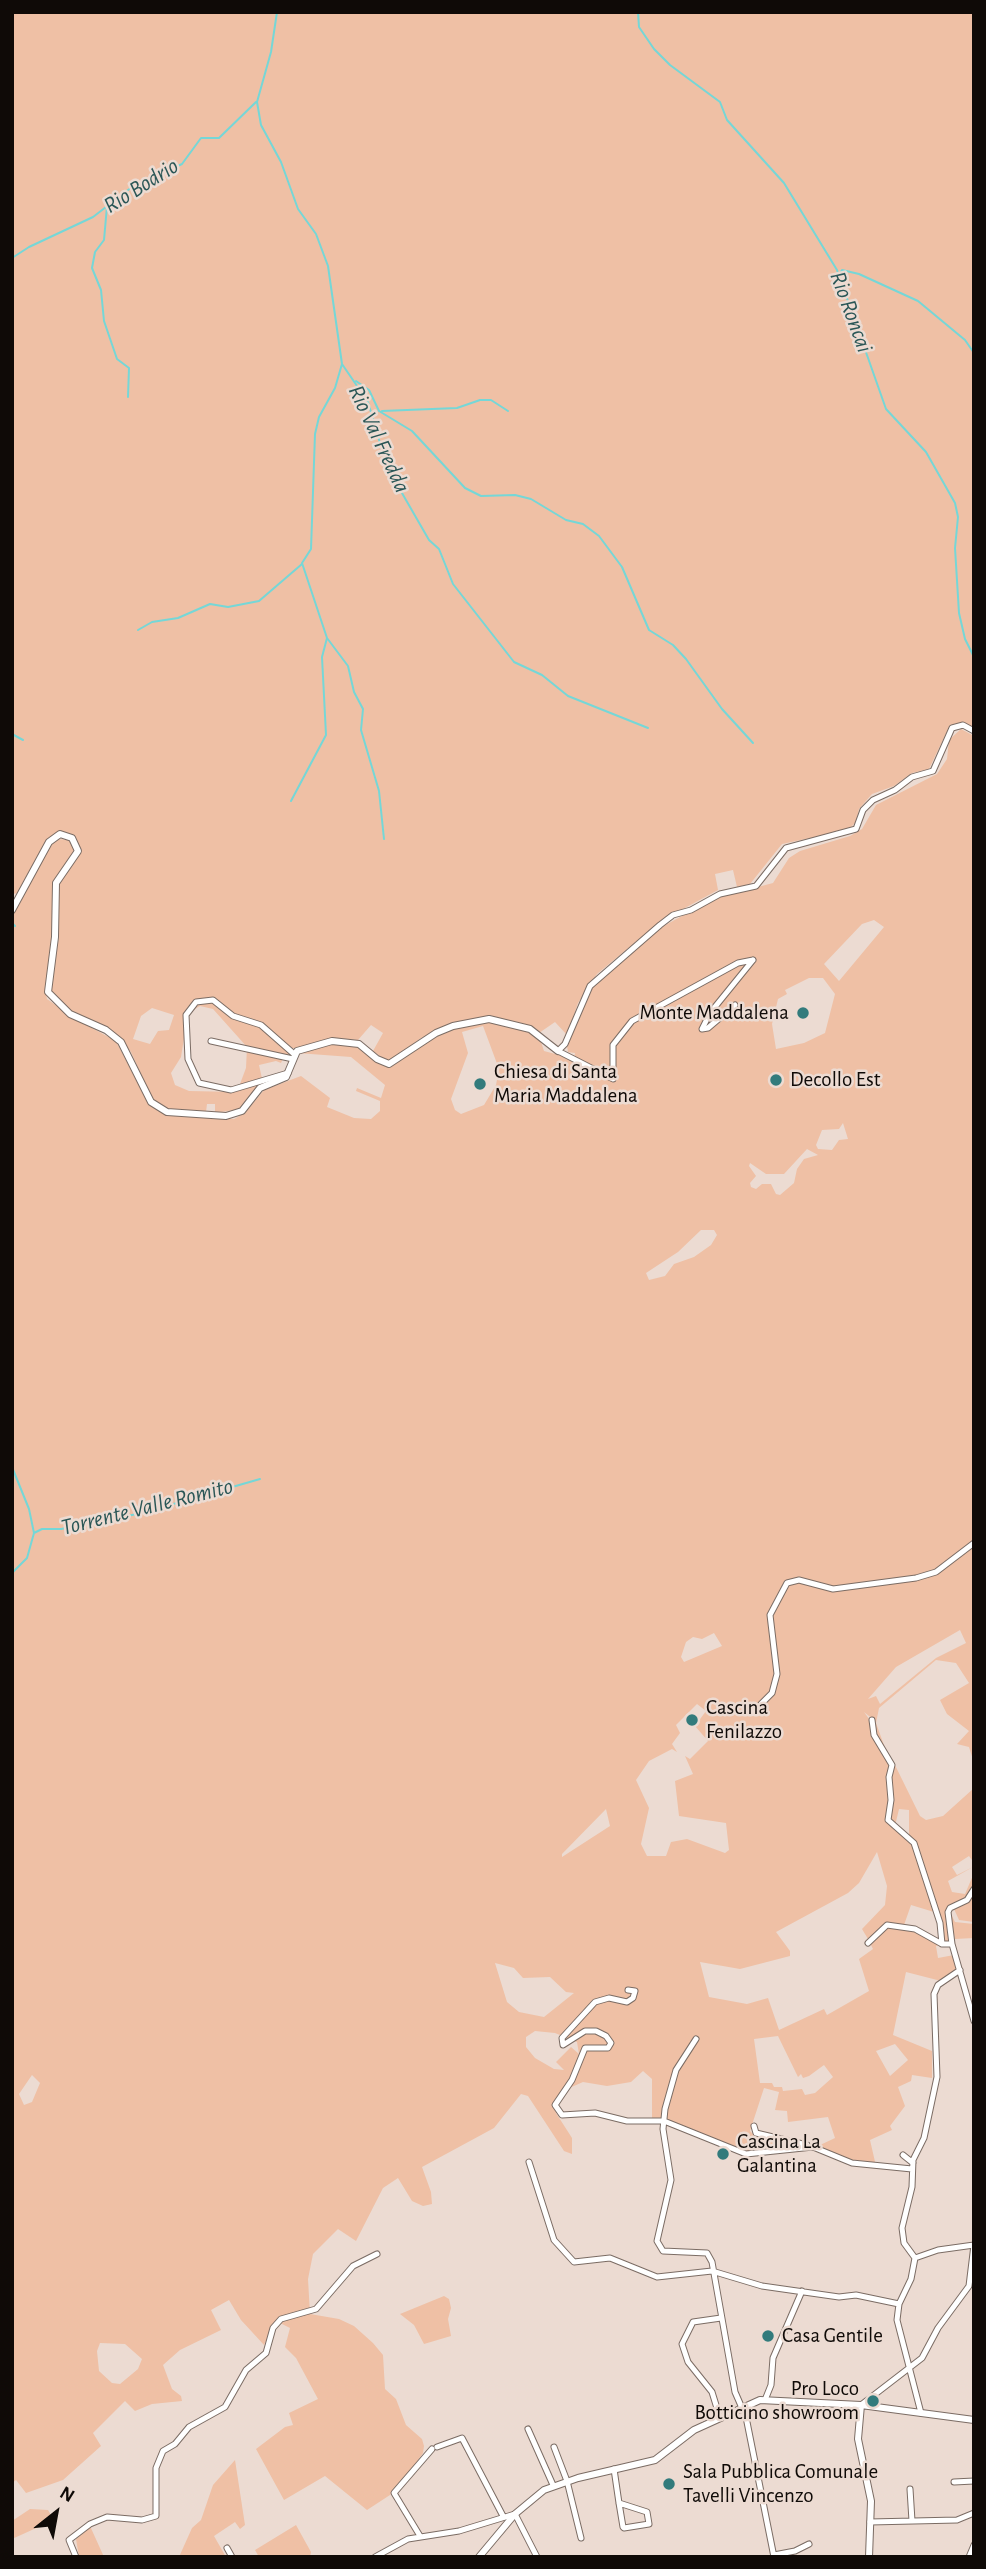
<!DOCTYPE html>
<html>
<head>
<meta charset="utf-8">
<style>
	body { margin:0 }
	#map { position:relative; width:986px; height:2569px; overflow:hidden; background:#ecdbd2; font-family:"Alegreya Sans",sans-serif }
	canvas { display:block }
	.frame { position:absolute; inset:0; border:14px solid #0f0a07; pointer-events:none }
	.north { position:absolute; left:21px; top:2478px; width:70px; height:70px; -webkit-text-stroke:5px #ecdbd2; paint-order:stroke; rotate:31deg; font-size:19px; font-weight:700; line-height:28px; text-align:center; color:#0f0a07 }
	.north::after { content:''; display:block; margin:auto; width:24px; height:32px; background:#0f0a07; clip-path:polygon(50% 0,100% 100%,50% 72%,0 100%) }
</style>
</head>
<body>
<div id="map">
<canvas width="986" height="2569"></canvas>
<div class="frame"></div>
<div class="north">N</div>
</div>
<script>
const g = document.querySelector('canvas').getContext('2d');
g.lineJoin = 'round';
function fill(path, color) {
  g.fillStyle = color;
  g.fill(path, 'evenodd');
}
function shape(rows) {
  const path = new Path2D();
  for (const r of rows) {
    path.moveTo(r[0], r[1]);
    for (let i = 2; i < r.length; i += 2) path.lineTo(r[i], r[i + 1]);
  }
  return path;
}
function stroke(path, color, width, dash) {
  g.strokeStyle = color;
  g.lineWidth = width;
  g.lineCap = dash ? 'butt' : 'round';
  g.setLineDash(dash || []);
  g.stroke(path);
}
function label(font, color, halo, rows, align = 'center') {
  g.font = font + ' "Alegreya Sans",sans-serif';
  g.lineWidth = 5;
  g.setLineDash([]);
  g.textBaseline = 'middle';
  g.strokeStyle = halo;
  g.fillStyle = color;
  for (const [text, x, y, turn = 0] of rows) {
    g.save();
    g.translate(x, y);
    g.rotate((+turn || 0) * Math.PI / 180);
    g.textAlign = isNaN(turn) ? turn : align;
    if (halo) g.strokeText(text, 0, 0);
    g.fillText(text, 0, 0);
    g.restore();
  }
}
const green = shape([
	[12,12,974,12,974,728,962,722,950,725,929,769,912,773,894,786,872,794,859,809,856,822,848,830,782,844,750,884,737,887,733,870,715,874,718,890,661,921,597,974,578,1003,567,1035,555,1022,539,1033,527,1025,479,1017,421,1038,392,1060,385,1060,373,1051,383,1033,371,1025,358,1040,333,1038,298,1048,292,1048,276,1036,289,1052,288,1057,284,1056,281,1063,276,1061,259,1065,263,1083,240,1109,215,1113,215,1104,207,1104,206,1112,184,1111,165,1108,154,1103,131,1052,114,1032,75,1014,50,993,59,937,59,880,81,850,74,837,60,832,49,838,19,893,12,894],
	[200,1006,213,1009,247,1047,246,1068,237,1092,189,1091,175,1085,171,1073,181,1057,188,1013],
	[152,1008,174,1015,169,1030,158,1031,150,1044,133,1039,141,1016],
	[961,729,974,736,974,1763,969,1747,957,1744,969,1731,947,1714,940,1700,969,1683,956,1663,936,1660,879,1708,876,1723,885,1748,876,1736,874,1720,864,1712,872,1723,873,1736,888,1760,894,1763,920,1816,926,1820,943,1816,974,1788,974,1863,969,1856,952,1867,957,1875,973,1867,948,1881,952,1892,965,1894,974,1873,974,1922,959,1920,954,1909,958,1905,949,1906,946,1910,949,1943,942,1943,934,1912,911,1905,904,1925,887,1923,868,1939,862,1929,885,1905,887,1886,877,1852,859,1883,848,1893,776,1932,790,1951,790,1956,740,1969,700,1962,709,1997,747,2004,768,1998,779,2030,824,2009,827,2015,869,1991,859,1959,873,1949,870,1943,888,1928,922,1933,940,1945,936,1946,938,1958,954,1955,958,1967,941,1981,906,1972,893,2035,932,2051,932,2078,912,2075,911,2081,898,2087,905,2106,890,2126,892,2130,870,2140,876,2166,852,2161,818,2146,835,2138,828,2117,788,2122,787,2111,775,2110,779,2092,764,2088,750,2131,753,2134,787,2141,784,2149,747,2151,667,2120,652,2120,652,2079,643,2071,631,2082,607,2086,583,2082,567,2089,554,2102,556,2113,572,2138,572,2154,564,2151,528,2096,521,2094,494,2128,422,2167,431,2192,432,2204,423,2206,412,2201,398,2178,383,2188,356,2241,338,2229,313,2254,308,2279,310,2314,339,2319,354,2326,373,2343,383,2355,385,2389,396,2399,406,2425,422,2439,424,2446,423,2453,408,2474,390,2495,367,2510,325,2476,284,2500,256,2449,285,2427,293,2425,289,2413,318,2399,296,2358,285,2347,290,2328,276,2321,264,2345,241,2320,229,2300,211,2310,221,2330,180,2350,163,2365,172,2389,181,2396,182,2401,152,2404,135,2411,125,2401,93,2433,101,2446,63,2480,26,2493,16,2480,12,2483,12,914,49,846,57,839,70,840,75,846,75,854,64,865,53,885,53,936,45,989,47,999,77,1020,116,1041,146,1099,162,1113,234,1119,245,1113,264,1090,301,1076,330,1098,327,1107,354,1118,371,1119,380,1111,380,1101,356,1091,357,1088,381,1098,385,1085,351,1057,297,1053,337,1043,355,1044,389,1066,422,1042,447,1030,490,1020,530,1030,540,1039,544,1051,574,1059,575,1053,568,1052,567,1046,593,987,660,928,713,899,773,883,789,858,800,851,850,836,862,829,876,805,937,774,947,759,949,740],
	[874,920,884,927,839,981,824,964,862,924],
	[809,978,823,978,835,994,825,1033,804,1043,776,1049,772,1024,778,999,787,994,785,990],
	[483,1026,499,1069,496,1085,484,1105,461,1114,455,1110,451,1099,468,1053,462,1032],
	[843,1123,848,1139,839,1140,832,1150,818,1149,816,1145,822,1130,839,1129],
	[807,1149,818,1155,804,1159,797,1169,794,1183,780,1195,776,1194,771,1184,762,1184,756,1189,751,1187,750,1183,756,1176,749,1166,750,1163,766,1174,784,1174],
	[701,1230,714,1230,717,1235,711,1245,694,1257,674,1264,665,1276,649,1280,646,1273,678,1252],
	[960,1630,966,1643,936,1658,880,1704,876,1696,868,1699,896,1667],
	[714,1633,722,1646,684,1662,681,1657,686,1642,693,1637,702,1639],
	[697,1704,706,1711,695,1726,708,1741,690,1759,685,1756,693,1774,675,1781,679,1816,726,1823,729,1850,725,1853,687,1839,671,1842,666,1856,647,1856,641,1844,649,1808,636,1780,649,1761,672,1749,677,1752,672,1744,680,1733,676,1725],
	[606,1809,610,1826,562,1857,562,1854],
	[899,1809,909,1810,909,1840,889,1824,895,1826],
	[495,1963,514,1968,523,1978,550,1977,566,1992,574,1993,544,2017,519,2012,507,2002],
	[535,2031,555,2033,577,2042,579,2054,571,2047,556,2062,564,2070,554,2069,535,2058,526,2047,526,2037],
	[778,2036,798,2077,801,2074,803,2078,809,2076,824,2065,833,2077,815,2093,805,2095,802,2089,783,2091,782,2087,774,2087,772,2083,760,2083,754,2039],
	[895,2044,908,2060,890,2076,876,2051],
	[32,2075,40,2083,32,2102,24,2105,19,2094],
	[100,2343,125,2344,142,2359,138,2369,120,2384,112,2383,99,2371,97,2351],
	[950,1912,955,1922,974,1924,974,1938,955,1939],
	[444,2296,449,2299,451,2308,448,2319,451,2336,424,2344,414,2325,400,2314],
	[235,2460,245,2525,240,2529,235,2522,214,2536,226,2557,179,2557,192,2528,201,2520,213,2485],
	[30,2509,48,2510,54,2520,12,2539,12,2521],
	[296,2525,311,2552,310,2557,259,2557,255,2550],
	[90,2526,104,2557,79,2557,76,2539]
]);
const stream = shape([
	[277,12,271,52,257,102,261,125,281,162,298,209,316,234,328,266,342,364,368,402,387,467,429,540,439,549,453,584,514,662,542,675,568,696,648,728],
	[638,12,639,27,654,49,670,65,720,102,727,120,784,183,837,270,886,409,926,452,955,503,958,517,955,548,959,613,965,639,974,657],
	[107,206,104,240,95,252,92,268,101,290,104,321,117,359,129,368,128,397],
	[12,258,29,247,93,217,132,187,182,164,201,138,219,138,256,102],
	[839,275,842,270,859,274,918,301,965,340,974,353],
	[342,364,335,388,319,417,315,434,311,549,302,563,327,638,348,666,354,692,363,709,361,730,379,791,384,839],
	[356,381,369,390,379,411,412,431,465,488,481,496,515,495,531,499,566,520,583,524,599,536,622,567,649,630,673,645,686,659,722,709,753,743],
	[382,411,457,408,480,400,491,400,508,411],
	[138,630,152,622,178,618,210,604,228,607,259,601,302,564],
	[12,734,23,740],
	[291,801,326,735,322,657,327,638],
	[12,923,15,926],
	[12,1467,29,1509,34,1533,27,1558,12,1573],
	[34,1533,42,1529,61,1529,142,1513,260,1479]
]);
const minor = shape([
	[753,960,738,963,632,1021,613,1045,613,1079,558,1051,565,1044,590,986,660,925,673,915,691,910,720,894,756,886,786,848,856,829,863,810,873,800,895,790,912,777,933,771,952,728,963,725,974,731],
	[735,1005,708,1028,702,1029,710,1013,753,960],
	[211,1041,293,1059],
	[288,1073,231,1090,199,1083,188,1059,186,1015,196,1002,213,1000,233,1016,261,1025,294,1054],
	[761,1704,772,1693,777,1674,770,1615,787,1583,799,1580,833,1589,916,1578,936,1572,974,1543],
	[872,1720,874,1735,892,1765,889,1777,891,1800,888,1820,914,1843,940,1923,942,1944],
	[974,1889,967,1900,950,1908,948,1912,952,1944,974,2021],
	[868,1943,887,1925,915,1929,942,1944,952,1944],
	[628,1990,635,1991,633,1998,627,2002,609,1998,595,2002,562,2038,563,2045,585,2031,596,2031,606,2036,611,2043,608,2048,585,2048,572,2080,555,2105,562,2115,595,2113,627,2121,664,2121,746,2154,813,2147,852,2163,912,2169],
	[696,2039,676,2070,665,2109,663,2129,671,2180,657,2241,663,2251,707,2253,712,2262,735,2392,742,2408],
	[754,2126,756,2133,807,2145],
	[903,2155,913,2163],
	[529,2162,554,2240,574,2262,610,2258,657,2277,712,2271,762,2286,839,2297,856,2295,899,2304],
	[915,2258,904,2243,902,2228,912,2187,913,2160,924,2138,937,2077,934,1994,938,1985,960,1970],
	[915,2258,911,2279,899,2304,897,2320,921,2413],
	[915,2258,938,2250,974,2245],
	[765,2400,771,2385,773,2358,802,2291],
	[861,2405,922,2358,938,2328,969,2286,974,2245],
	[744,2407,774,2557],
	[720,2418,712,2392,688,2362,682,2344,693,2322,721,2318],
	[528,2429,553,2485],
	[437,2447,462,2438,503,2516],
	[554,2447,567,2481,581,2538],
	[614,2469,619,2503,623,2527,624,2528,649,2524,647,2512,619,2503],
	[954,2482,974,2481],
	[910,2489,912,2521],
	[870,2522,957,2520,974,2513],
	[420,2536,394,2493,432,2449],
	[227,2548,232,2557],
	[774,2555,795,2551,809,2544],
	[76,2557,69,2540,90,2524,107,2517,142,2520,156,2516,156,2468,163,2451,175,2444,189,2427,225,2407,246,2370,266,2353,273,2328,281,2319,316,2309,353,2266,377,2254],
	[375,2557,408,2539,459,2531,515,2514,537,2557],
	[969,2557,974,2545]
]);
const tertiary = shape([
	[12,910,49,842,60,834,72,838,78,851,56,883,55,937,48,992,70,1014,106,1030,121,1042,151,1102,167,1112,226,1116,242,1111,260,1088,286,1077,297,1051,332,1041,359,1044,377,1059,389,1064,436,1033,453,1026,489,1019,530,1029,558,1051],
	[861,2405,858,2439,871,2501,869,2557],
	[479,2557,515,2514,544,2490,578,2478,655,2460,694,2430,760,2400,861,2405,974,2420]
]);
const markers = [
	[803,1013,7,"#327b7c"],
	[776,1080,7,"#327b7c"],
	[480,1084,7,"#327b7c"],
	[692,1720,7,"#327b7c"],
	[723,2154,7,"#327b7c"],
	[768,2336,7,"#327b7c"],
	[873,2401,7,"#327b7c"],
	[669,2484,7,"#327b7c"]
];
const poiNames = [
	["Monte Maddalena",789,1013,"right"],
	["Chiesa di Santa",494,1072],
	["Maria Maddalena",494,1096],
	["Decollo Est",790,1080],
	["Cascina",706,1708],
	["Fenilazzo",706,1732],
	["Cascina La",737,2142],
	["Galantina",737,2166],
	["Casa Gentile",782,2336],
	["Pro Loco",859,2389,"right"],
	["Botticino showroom",859,2413,"right"],
	["Sala Pubblica Comunale",683,2472],
	["Tavelli Vincenzo",683,2496]
];
const waterNames = [
	["Rio Bodrio",141,186,-32],
	["Rio Roncai",851,312,70],
	["Rio Val Fredda",379,439,65],
	["Torrente Valle Romito",147,1507,-14]
];
fill(green, '#efc0a5');
stroke(stream, '#75d7d7', 2);
stroke(minor, '#7b6c64', 7);
stroke(tertiary, '#7b6c64', 8);
stroke(minor, '#fff', 5);
stroke(tertiary, '#fff', 6);
for (const [x, y, r, color] of markers) {
  const dot = new Path2D();
  dot.arc(x, y, r, 0, 2 * Math.PI);
  g.fillStyle = color;
  g.fill(dot);
  stroke(dot, '#ecdbd2', 2.5);
}
label('21px', '#0f0a07', '#ecdbd2', poiNames, 'left');
label('italic 23px', '#2a5656', '#ecdbd2', waterNames);
</script>
</body>
</html>
